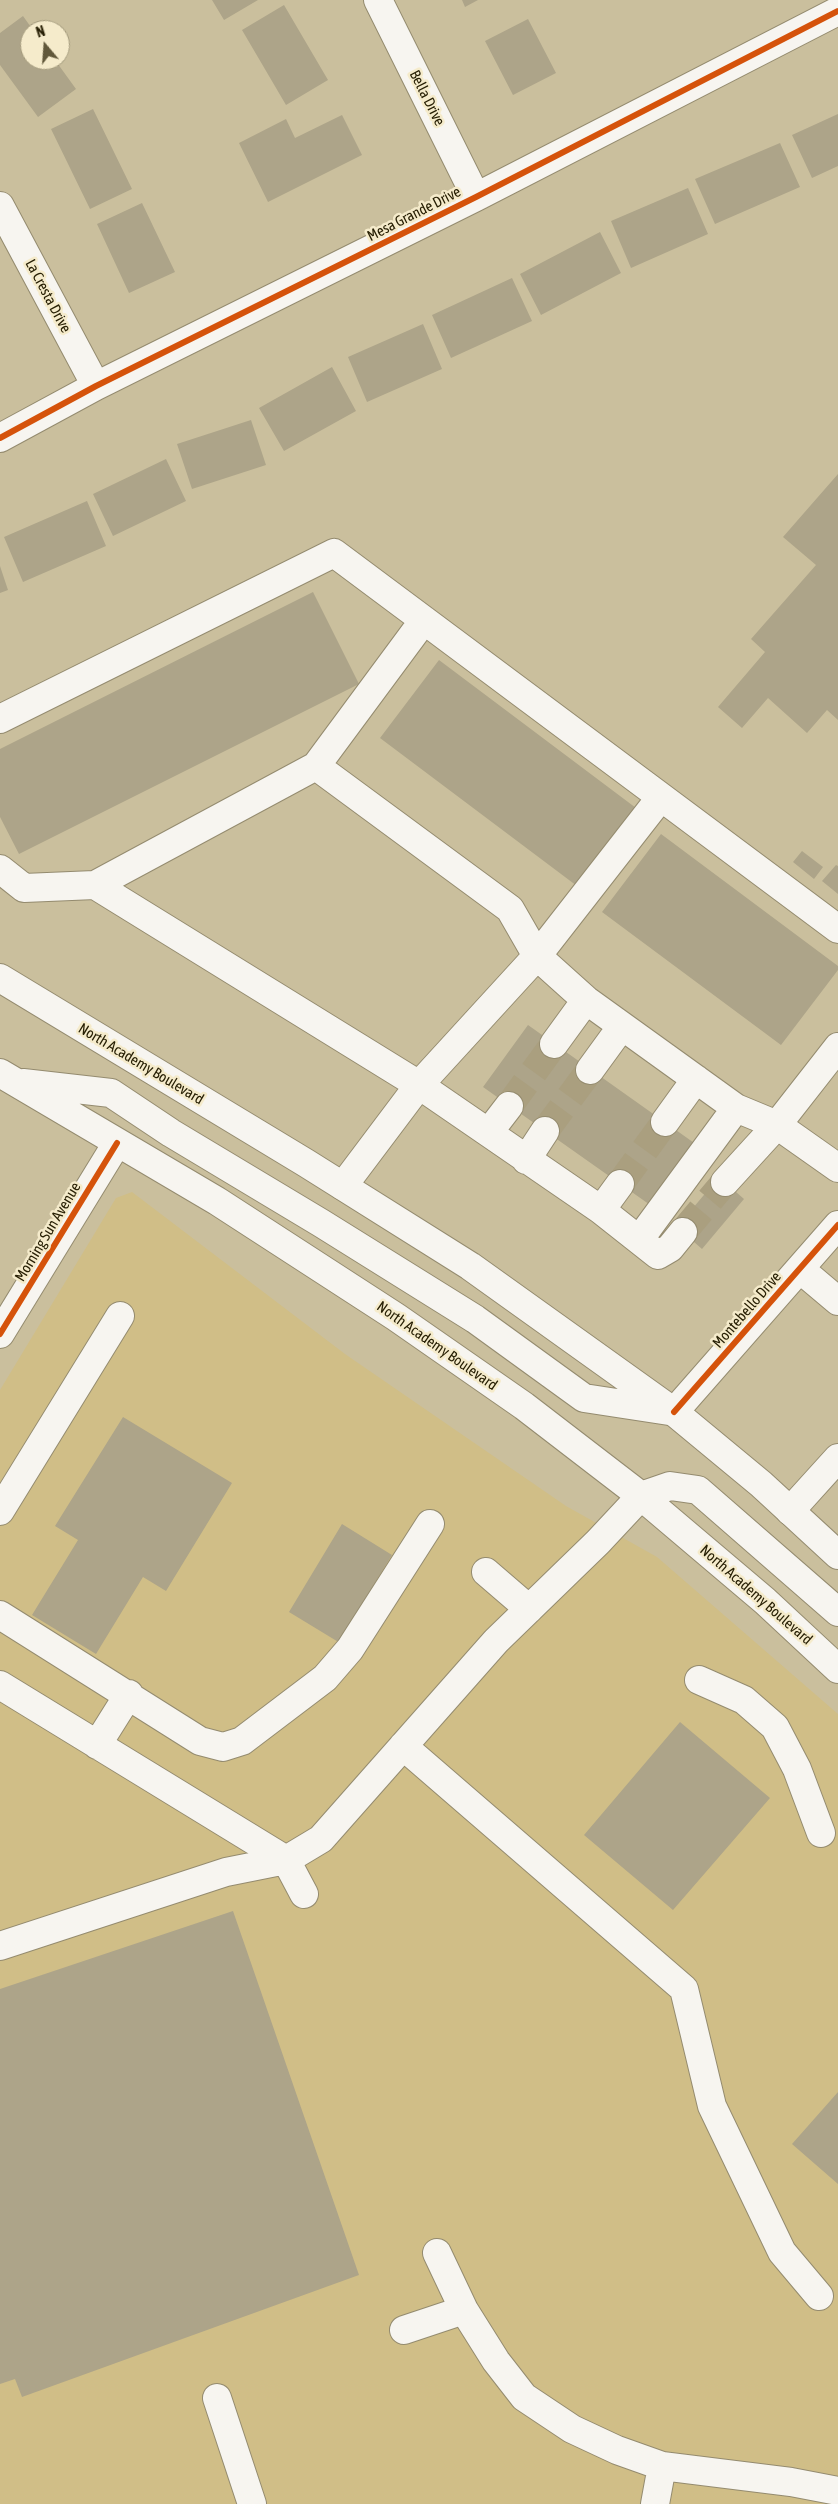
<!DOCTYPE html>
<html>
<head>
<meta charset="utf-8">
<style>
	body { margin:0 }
	#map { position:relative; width:838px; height:2504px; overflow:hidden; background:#cabf9d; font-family:"Asap Condensed",sans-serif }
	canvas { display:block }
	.north { position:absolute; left:20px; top:20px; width:50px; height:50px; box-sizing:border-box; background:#f5ebcb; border:1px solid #a39a7c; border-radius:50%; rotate:342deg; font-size:14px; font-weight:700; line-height:20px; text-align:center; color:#282005 }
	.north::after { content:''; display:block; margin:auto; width:18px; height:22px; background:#61583a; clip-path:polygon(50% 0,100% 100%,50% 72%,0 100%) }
</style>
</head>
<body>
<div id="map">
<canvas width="838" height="2504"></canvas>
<div class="north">N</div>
</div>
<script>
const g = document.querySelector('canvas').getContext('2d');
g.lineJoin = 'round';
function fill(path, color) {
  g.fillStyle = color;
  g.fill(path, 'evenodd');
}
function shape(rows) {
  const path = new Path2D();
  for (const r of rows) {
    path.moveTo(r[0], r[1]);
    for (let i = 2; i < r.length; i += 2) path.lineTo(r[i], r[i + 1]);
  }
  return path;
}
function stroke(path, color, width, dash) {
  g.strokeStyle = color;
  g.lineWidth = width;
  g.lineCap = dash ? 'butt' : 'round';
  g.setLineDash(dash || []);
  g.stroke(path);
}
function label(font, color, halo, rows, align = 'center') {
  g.font = font + ' "Asap Condensed",sans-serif';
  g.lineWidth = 5;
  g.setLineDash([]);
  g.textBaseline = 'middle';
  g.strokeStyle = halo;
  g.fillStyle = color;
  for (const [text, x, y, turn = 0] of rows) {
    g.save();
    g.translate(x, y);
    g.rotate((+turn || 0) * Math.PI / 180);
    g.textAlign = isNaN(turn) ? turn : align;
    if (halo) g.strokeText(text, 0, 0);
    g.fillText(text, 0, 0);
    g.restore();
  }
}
const built = shape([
	[132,1192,345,1354,566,1506,657,1557,838,1714,838,2504,0,2504,0,1390,116,1198]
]);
const building = shape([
	[212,0,258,0,224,20],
	[462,0,478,0,465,7],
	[284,5,328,80,286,105,242,30],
	[23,16,33,30,30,30,30,60,55,60,76,89,38,117,0,65,0,33],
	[528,19,556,73,513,95,485,41],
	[93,109,132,189,90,209,51,129],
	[838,114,838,166,812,178,792,135],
	[342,115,362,155,268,202,239,143,286,119,295,138],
	[780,143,800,187,715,224,695,179],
	[688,188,708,234,631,268,611,221],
	[142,203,175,272,129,293,97,224],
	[600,232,621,273,541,315,520,274],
	[512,278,532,321,451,358,432,315],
	[423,324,442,369,367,402,348,357],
	[332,367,356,411,284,451,259,408],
	[251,420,266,465,192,489,177,444],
	[166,459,186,501,113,536,93,494],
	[838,474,838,720,827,710,807,733,768,698,742,728,718,707,765,652,751,639,816,565,783,537],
	[87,501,106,546,23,582,4,537],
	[0,566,8,590,0,593],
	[313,592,359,684,19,854,0,817,0,749],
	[439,660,636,808,577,886,380,738],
	[661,834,838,966,838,970,781,1045,602,912],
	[802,851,823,867,814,879,793,862],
	[836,865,838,866,838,894,822,881],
	[528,1025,697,1145,653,1207,483,1087],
	[719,1177,744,1199,702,1249,677,1227],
	[123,1417,232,1483,166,1591,143,1577,96,1654,32,1615,78,1540,55,1526],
	[342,1524,392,1555,373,1586,379,1589,340,1643,289,1612],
	[680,1722,770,1798,673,1910,584,1835],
	[233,1911,359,2275,22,2397,15,2379,0,2384,0,1989],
	[838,2092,838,2184,792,2144]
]);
const minorTunnel = shape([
	[509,1106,554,1044],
	[545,1131,590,1070],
	[620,1184,665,1122],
	[683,1232,725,1182]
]);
const minor = shape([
	[378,0,476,197],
	[0,206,96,386],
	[0,438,96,386,476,197,838,11],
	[0,719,334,553,838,929],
	[316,766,424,620],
	[661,797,537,956,510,909,316,766,95,885,419,1085,601,1210,639,1240,736,1108],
	[0,869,24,888,95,885],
	[554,1044,586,1000],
	[590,1070,622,1026],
	[665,1122,696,1079],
	[489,1132,509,1106],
	[526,1160,545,1131],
	[725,1182,777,1125,838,1047],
	[343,1186,419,1085,537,956,586,1000,736,1108,777,1125,838,1168],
	[601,1210,620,1184],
	[639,1240,658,1255,670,1248,683,1232],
	[800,1269,838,1301],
	[0,1334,117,1143],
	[674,1412,838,1225],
	[0,1511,120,1316],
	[790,1511,838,1458],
	[486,1572,529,1609],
	[0,1615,200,1741,223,1747,242,1741,325,1678,350,1649,430,1524],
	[699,1680,744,1700,775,1727,797,1769,821,1833],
	[0,1685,286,1860,321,1839,496,1641,598,1542,641,1496],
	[97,1745,129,1694],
	[403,1746,684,1989,712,2106,782,2252,819,2296],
	[0,1946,226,1872,286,1860,304,1894],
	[464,2310,496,2361,524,2397,572,2429,617,2450,662,2466,791,2482,838,2491],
	[404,2330,464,2310,437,2253],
	[217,2398,252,2504],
	[655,2504,662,2466]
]);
const highway = shape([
	[0,978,306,1163,470,1266,674,1412,761,1484,838,1555],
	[0,1073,217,1201,396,1317,524,1406,641,1496,765,1601,838,1669],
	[23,1083,111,1093,171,1133,321,1223,475,1319,584,1398,669,1411],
	[641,1496,670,1486,698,1490,838,1612]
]);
const cycleway = shape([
	[0,438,96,386,476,197,838,11],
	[0,1334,117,1143],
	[674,1412,838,1225]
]);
const streetNames = [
	["Bella Drive",427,98,63],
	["Mesa Grande Drive",414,214,-27],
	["La Cresta Drive",48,296,62],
	["North Academy Boulevard",141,1064,31],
	["Morning Sun Avenue",48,1232,-59],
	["Montebello Drive",747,1310,-49],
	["North Academy Boulevard",437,1346,35],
	["North Academy Boulevard",756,1595,41]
];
fill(built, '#d0be87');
fill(building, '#ada489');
stroke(minorTunnel, '#aa9f7f', 28, [28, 14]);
stroke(minor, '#948b6f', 30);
stroke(highway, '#948b6f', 30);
stroke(minor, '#f7f5f0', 28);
stroke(highway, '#f7f5f0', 28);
stroke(cycleway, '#d5530b', 6);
label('15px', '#282005', '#f5ebcb', streetNames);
</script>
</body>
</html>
